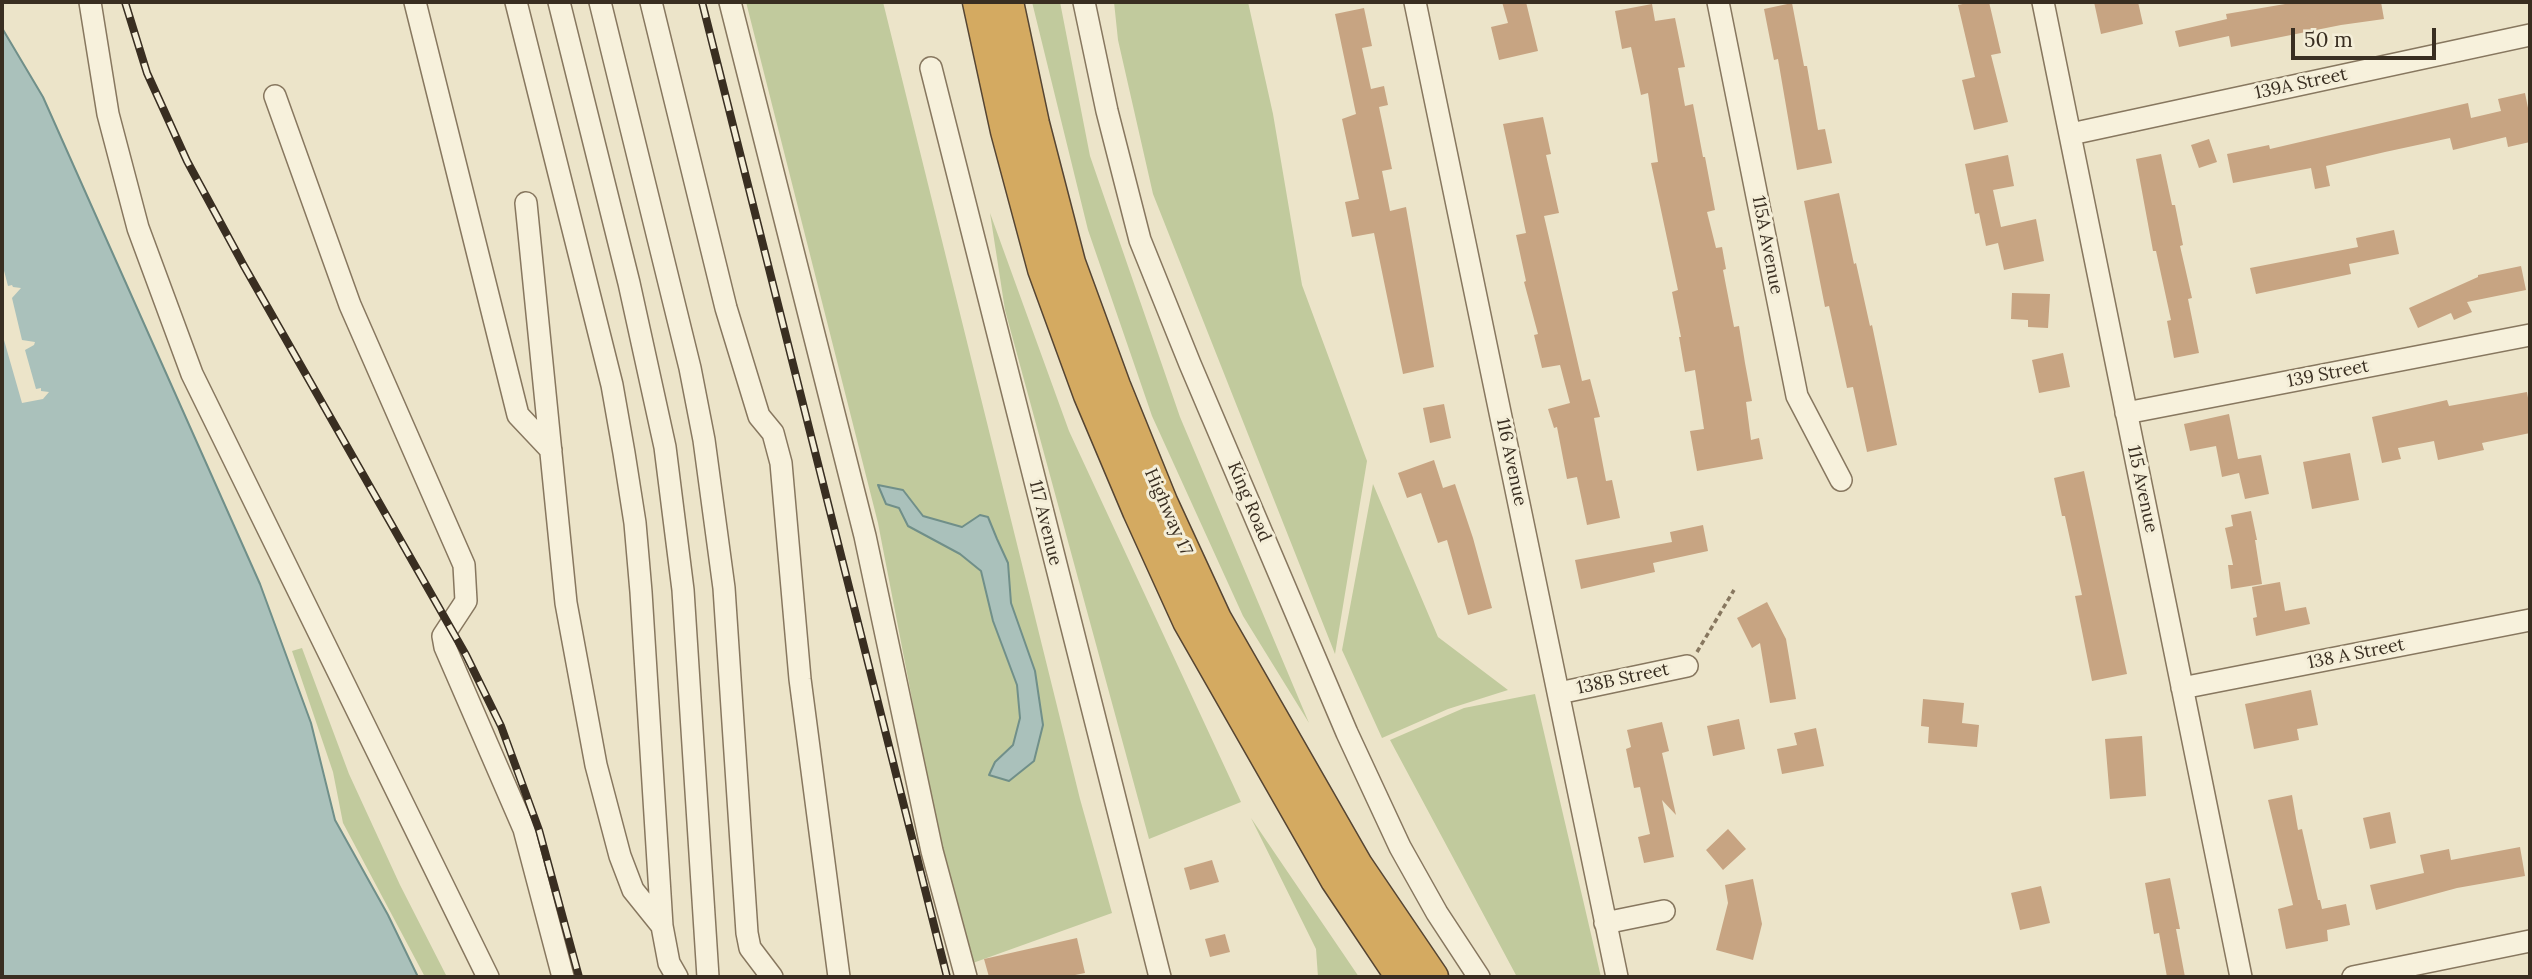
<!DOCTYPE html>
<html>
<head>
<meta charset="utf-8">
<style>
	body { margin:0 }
	#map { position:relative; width:2532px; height:979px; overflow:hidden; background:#ece4c9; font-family:Lora,serif }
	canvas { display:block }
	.frame { position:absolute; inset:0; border:4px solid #392e21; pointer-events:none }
	.scale { position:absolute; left:2291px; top:28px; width:145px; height:32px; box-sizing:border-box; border:4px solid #392e21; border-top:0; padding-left:9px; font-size:21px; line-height:24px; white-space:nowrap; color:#392e21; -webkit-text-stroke:5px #f4eed8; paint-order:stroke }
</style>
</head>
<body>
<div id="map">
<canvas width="2532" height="979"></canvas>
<div class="frame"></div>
<div class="scale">50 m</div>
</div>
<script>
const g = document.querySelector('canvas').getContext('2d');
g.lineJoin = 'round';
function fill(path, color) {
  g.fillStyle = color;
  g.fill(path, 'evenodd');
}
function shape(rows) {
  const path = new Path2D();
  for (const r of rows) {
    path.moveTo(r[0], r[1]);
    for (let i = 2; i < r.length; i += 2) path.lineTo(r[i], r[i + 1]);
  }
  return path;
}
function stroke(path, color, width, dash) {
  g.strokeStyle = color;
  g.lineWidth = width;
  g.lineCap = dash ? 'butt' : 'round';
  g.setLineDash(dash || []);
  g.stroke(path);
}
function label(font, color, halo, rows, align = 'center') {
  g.font = font + ' Lora,serif';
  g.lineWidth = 6;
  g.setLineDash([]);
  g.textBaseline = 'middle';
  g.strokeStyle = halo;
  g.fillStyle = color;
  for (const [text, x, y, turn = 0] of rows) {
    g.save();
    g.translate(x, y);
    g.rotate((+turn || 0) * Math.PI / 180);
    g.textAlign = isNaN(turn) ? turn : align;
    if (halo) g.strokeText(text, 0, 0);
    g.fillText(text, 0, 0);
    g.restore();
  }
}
const green = shape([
	[746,2,883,2,1080,799,1112,913,970,964,941,849,878,523],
	[903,490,923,516,962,527,980,515,1008,563,1011,603,1035,671,1009,781,995,762,1013,745,1020,718,1017,685,993,621,981,571,960,554,908,526,899,508],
	[1032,2,1060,2,1090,156,1180,417,1309,723,1243,616,1152,416,1088,230],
	[1114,2,1248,2,1273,114,1302,285,1367,461,1335,654,1153,194,1118,40],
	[990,213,1069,431,1241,802,1149,839,1005,310],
	[1373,484,1438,637,1508,690,1448,709,1382,738,1342,650],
	[302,648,349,774,400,885,447,977,425,977,343,823,333,772,292,651],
	[1535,694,1601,977,1517,977,1390,740,1464,708],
	[1251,818,1359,977,1318,977,1316,949]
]);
const water = shape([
	[2,28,43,97,260,584,311,723,335,820,388,915,418,977,2,977,2,28],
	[878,485,903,490,923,516,962,527,980,515,988,517,997,539,1008,563,1011,603,1035,671,1043,725,1034,761,1009,781,989,775,995,762,1013,745,1020,718,1017,685,993,621,981,571,960,554,908,526,899,508,886,504,878,485]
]);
const pier = shape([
	[2,263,8,286,12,285,13,287,21,288,12,298,22,340,35,342,34,345,25,350,36,389,41,388,41,391,49,392,43,399,22,403,2,333]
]);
const building = shape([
	[1502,2,1526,2,1538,51,1499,60,1491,27,1508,23],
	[1972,2,1989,2,2001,53,1991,55,2008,122,1974,130,1962,80,1975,77,1958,5],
	[2094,2,2138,2,2143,24,2101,34],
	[2297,2,2381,2,2384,19,2341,25,2231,47,2229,36,2179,47,2175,31,2227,19,2226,14],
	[1792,3,1804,66,1807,66,1818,130,1825,129,1832,163,1797,170,1778,59,1774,60,1764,9],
	[1652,4,1655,21,1675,18,1685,67,1678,68,1685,106,1693,104,1703,157,1705,157,1715,210,1707,212,1716,248,1722,247,1726,269,1723,270,1734,327,1739,326,1745,363,1752,401,1746,402,1751,440,1759,438,1763,459,1697,471,1690,431,1704,429,1695,370,1685,372,1679,337,1681,337,1672,292,1678,290,1651,163,1658,162,1648,93,1641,95,1631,47,1622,49,1615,11],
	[1364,8,1372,46,1362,48,1371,89,1384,86,1388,105,1379,107,1392,169,1382,171,1390,211,1406,207,1434,367,1403,374,1374,233,1352,237,1345,202,1359,199,1342,119,1356,114,1335,14],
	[2525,93,2530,118,2530,142,2508,147,2506,137,2453,150,2450,138,2385,152,2326,166,2330,186,2315,189,2311,168,2233,183,2227,154,2269,145,2270,149,2468,103,2471,118,2501,111,2498,99],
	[1543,117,1551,154,1546,155,1559,213,1544,216,1582,381,1590,379,1600,417,1594,418,1606,481,1612,480,1620,518,1587,525,1577,477,1567,479,1557,427,1554,428,1548,409,1570,403,1560,365,1542,368,1534,335,1538,334,1524,282,1526,281,1516,235,1526,233,1503,124],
	[2209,139,2217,162,2199,168,2191,145],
	[2161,154,2172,205,2175,205,2183,245,2180,246,2192,298,2188,299,2199,353,2174,358,2167,321,2171,320,2156,251,2153,251,2136,159],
	[2008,155,2014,186,1993,190,2001,227,2036,219,2044,261,2004,270,1998,243,1986,246,1979,213,1975,214,1965,164],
	[1839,193,1854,264,1856,263,1870,326,1872,325,1897,445,1867,452,1853,387,1847,388,1829,306,1825,307,1804,201],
	[2394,230,2399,254,2349,264,2351,274,2256,294,2250,268,2358,247,2356,238],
	[2521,266,2526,290,2467,302,2472,312,2454,320,2451,313,2418,328,2409,308,2478,277,2478,275],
	[2012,293,2050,294,2048,328,2028,327,2028,320,2011,319],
	[2063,353,2070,387,2039,393,2032,360],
	[2527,392,2530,410,2530,433,2482,443,2484,450,2438,460,2434,441,2398,448,2401,459,2382,463,2372,417,2447,400,2449,406],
	[1444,404,1451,438,1430,443,1423,408],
	[2229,414,2238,459,2261,455,2269,494,2245,499,2239,473,2222,477,2216,446,2190,451,2184,424],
	[2350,453,2359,500,2312,509,2303,462],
	[1434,460,1443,488,1455,484,1473,538,1492,608,1468,615,1447,540,1438,543,1421,493,1407,498,1398,473],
	[2084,471,2127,674,2092,681,2075,596,2082,595,2065,516,2062,516,2054,478],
	[2251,511,2257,540,2255,540,2262,584,2231,589,2228,565,2233,565,2225,528,2233,526,2231,515],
	[1703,525,1708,551,1653,563,1655,572,1581,589,1575,560,1672,542,1670,532],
	[2280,582,2285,611,2306,607,2310,624,2256,636,2253,618,2257,617,2252,587],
	[1767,602,1786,639,1796,699,1770,703,1760,643,1752,648,1737,618],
	[2311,690,2318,725,2297,729,2299,740,2254,749,2245,704],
	[1923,699,1964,703,1962,723,1979,725,1977,747,1928,743,1929,727,1921,726],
	[1739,719,1745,749,1713,756,1707,726],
	[1662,722,1669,751,1662,753,1676,815,1662,800,1674,857,1644,863,1638,837,1650,834,1640,787,1634,788,1626,749,1631,747,1627,730],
	[1816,728,1824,766,1782,774,1777,749,1797,745,1794,733],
	[2142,736,2146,796,2110,799,2105,739],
	[2292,795,2298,830,2302,829,2318,900,2320,900,2322,909,2346,904,2350,925,2327,930,2328,941,2286,949,2278,909,2293,905,2268,800],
	[2390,812,2396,843,2370,849,2363,818],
	[1728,829,1746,849,1723,870,1706,850],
	[2520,847,2525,876,2457,888,2376,910,2370,885,2424,873,2420,855,2449,849,2451,860],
	[1212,860,1219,882,1190,890,1184,868],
	[2170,878,2180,929,2176,929,2185,977,2167,977,2159,933,2154,934,2145,883],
	[1753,879,1762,924,1753,960,1716,950,1728,903,1725,885],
	[2041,886,2050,923,2020,930,2011,893],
	[1225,934,1230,952,1210,957,1205,939],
	[1077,938,1085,973,1065,977,989,977,984,959]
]);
const path = shape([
	[1697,652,1734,590]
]);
const minor = shape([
	[90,2,108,114,138,228,192,374,488,977],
	[415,2,518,415,551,450],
	[516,2,612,385,624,453,635,523,641,592,662,926],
	[559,2,629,283,665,447,683,590,708,977],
	[600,2,690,368,704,440,724,588,747,933,750,948,772,977],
	[651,2,726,308,759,416,773,433,781,463,800,679,839,977],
	[730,2,865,536,932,851,966,977],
	[1084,2,1107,111,1140,240,1190,364,1347,733,1400,847,1437,913,1479,977],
	[1415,2,1617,977],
	[1718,2,1797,396,1841,480],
	[2043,2,2241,977],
	[931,68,1160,977],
	[275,96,350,305,464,565,466,601,443,636,445,647,524,829,563,977],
	[2071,134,2530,35],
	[526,203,566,603,596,765,620,856,633,890,662,926,669,963,677,977],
	[2126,413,2530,335],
	[2182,688,2530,620],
	[1559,693,1687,666],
	[1605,923,1664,911],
	[2353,977,2530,941]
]);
const highway = shape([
	[978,2,1006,131,1043,269,1089,395,1138,511,1188,621,1336,880,1401,977],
	[1008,2,1034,124,1070,263,1115,386,1162,502,1216,619,1357,865,1433,977]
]);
const rail = shape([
	[125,2,147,73,187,161,244,266,466,655,501,726,539,830,579,977],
	[702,2,947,977]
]);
const streetNames = [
	["139A Street",2301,84,-12],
	["115A Avenue",1767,245,79],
	["139 Street",2328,374,-11],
	["116 Avenue",1511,462,78],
	["115 Avenue",2142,489,78],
	["King Road",1249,502,67],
	["Highway 17",1168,512,66],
	["117 Avenue",1045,523,76],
	["138 A Street",2356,654,-11],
	["138B Street",1623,679,-12]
];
fill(green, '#c1ca9d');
fill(water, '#aac1bb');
stroke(water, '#708f89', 2);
fill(pier, '#ece4c9');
fill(building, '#c7a482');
stroke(minor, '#87775f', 24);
stroke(highway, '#564532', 33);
stroke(path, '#87775f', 3.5, [5, 3.5]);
stroke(minor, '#f7f1dc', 21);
stroke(highway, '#d4aa61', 30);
stroke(rail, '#392e21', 8);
stroke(rail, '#f4eed8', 5, [16]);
label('18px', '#392e21', '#f4eed8', streetNames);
</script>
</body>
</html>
